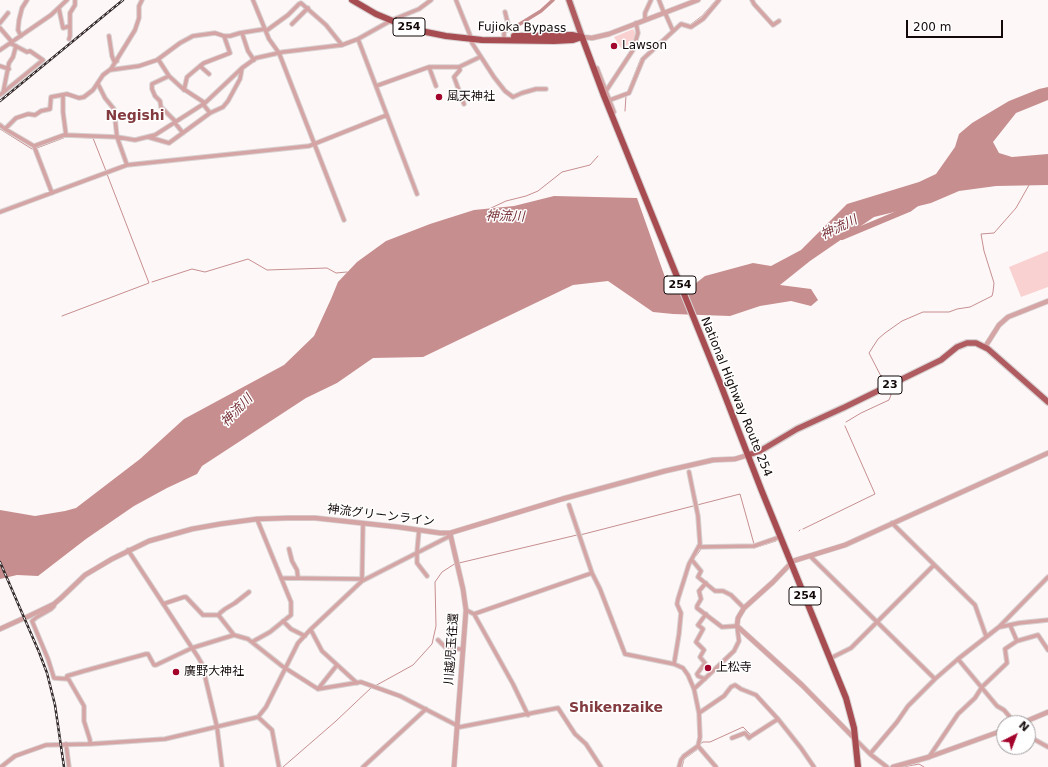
<!DOCTYPE html>
<html>
<head>
<meta charset="utf-8">
<style>
	body { margin:0 }
	#map { position:relative; width:1048px; height:767px; overflow:hidden; background:#fef7f7; font-family:"DejaVu Sans",sans-serif }
	canvas { display:block }
	.north { position:absolute; left:996px; top:715px; width:40px; height:40px; box-sizing:border-box; background:#fff; border:1px solid #a19d9d; border-radius:50%; rotate:42deg; font-size:11px; font-weight:700; line-height:16px; text-align:center; color:#130909 }
	.north::after { content:''; display:block; margin:auto; width:14px; height:18px; background:#a3042c; clip-path:polygon(50% 0,100% 100%,50% 72%,0 100%) }
	.scale { position:absolute; left:906px; top:20px; width:97px; height:18px; box-sizing:border-box; border:2px solid #130909; border-top:0; padding-left:5px; font-size:12px; line-height:14px; white-space:nowrap; color:#130909; -webkit-text-stroke:3px #fff; paint-order:stroke }
</style>
</head>
<body>
<div id="map">
<canvas width="1048" height="767"></canvas>
<div class="north">N</div>
<div class="scale">200 m</div>
</div>
<script>
const g = document.querySelector('canvas').getContext('2d');
g.lineJoin = 'round';
function fill(path, color) {
  g.fillStyle = color;
  g.fill(path, 'evenodd');
}
function shape(rows) {
  const path = new Path2D();
  for (const r of rows) {
    path.moveTo(r[0], r[1]);
    for (let i = 2; i < r.length; i += 2) path.lineTo(r[i], r[i + 1]);
  }
  return path;
}
function stroke(path, color, width, dash) {
  g.strokeStyle = color;
  g.lineWidth = width;
  g.lineCap = dash ? 'butt' : 'round';
  g.setLineDash(dash || []);
  g.stroke(path);
}
function label(font, color, halo, rows, align = 'center') {
  g.font = font + ' "DejaVu Sans","Noto Sans JP",sans-serif';
  g.lineWidth = 3;
  g.setLineDash([]);
  g.textBaseline = 'middle';
  g.strokeStyle = halo;
  g.fillStyle = color;
  for (const [text, x, y, turn = 0] of rows) {
    g.save();
    g.translate(x, y);
    g.rotate((+turn || 0) * Math.PI / 180);
    g.textAlign = isNaN(turn) ? turn : align;
    if (halo) g.strokeText(text, 0, 0);
    g.fillText(text, 0, 0);
    g.restore();
  }
}
const green = shape([
	[633,29,636,34,635,42,621,48,614,37],
	[1048,251,1048,287,1021,297,1009,267]
]);
const water = shape([
	[1048,87,1048,100,1016,113,993,142,999,153,1012,157,1048,154,1048,185,996,186,959,191,931,203,874,217,810,261,780,285,811,289,818,300,811,306,791,301,760,306,730,316,673,314,653,312,608,281,573,285,423,357,373,358,337,383,306,398,202,466,197,474,167,488,134,506,86,539,38,576,17,575,0,579,0,510,35,516,65,511,76,508,140,459,184,419,284,365,314,336,331,299,338,282,357,262,386,241,430,224,474,210,514,206,554,196,637,198,666,280,691,287,705,276,753,263,771,266,801,250,847,204,919,182,936,174,955,147,959,134,972,123,1009,101,1039,89]
]);
const stream = shape([
	[690,25,702,16,716,0],
	[673,29,680,24],
	[628,91,641,58,671,31],
	[625,111,626,96],
	[0,129,32,149,34,148],
	[71,137,93,138,106,171],
	[37,148,66,137],
	[489,209,506,201,526,196,538,191,562,172,590,165,598,156],
	[152,282,192,269,205,272,248,259,267,270,327,268,336,273,347,272],
	[62,316,149,283,107,174],
	[885,384,869,353,878,339,885,333,902,321,923,312,949,312,957,309,970,307,992,296,993,292,994,283,984,251,981,234,994,233,1016,208,1029,185],
	[846,422,861,413,889,400,891,395,888,390],
	[803,529,875,494,845,426],
	[799,531,800,530],
	[580,535,740,494,754,544],
	[754,548,776,541],
	[696,556,701,549],
	[459,563,577,535],
	[375,686,413,665,432,644,436,626,435,582,442,572,456,563],
	[700,744,703,742,710,742,743,727,751,735],
	[283,767,336,721,372,687],
	[682,767,684,759,698,749],
	[903,767,919,764,924,767]
]);
const canal = shape([
	[510,30,541,11,553,0]
]);
const river = shape([
	[842,237,909,209,917,203]
]);
const minor = shape([
	[253,0,269,39,279,53,344,220],
	[456,0,470,35,472,43,494,77,505,91,513,97,522,93,536,89,546,89],
	[659,0,664,13,666,15,673,31],
	[752,0,754,4,773,25,779,21],
	[59,9,63,28,70,26],
	[645,20,645,13,651,0],
	[0,23,8,13],
	[292,24,308,8],
	[0,28,12,42],
	[266,31,288,15,299,4,301,3,326,25,342,45],
	[242,33,248,51,254,60],
	[21,36,18,30,19,20,22,8,27,0],
	[109,36,112,56,114,61,117,61],
	[504,36,504,32,509,28,505,12],
	[69,39,70,36,70,13,75,5,75,0],
	[358,39,417,194],
	[0,50,51,15,67,0],
	[158,59,169,76,182,88,205,103],
	[0,66,9,69],
	[200,66,209,74],
	[429,67,436,86],
	[459,67,460,70,454,77,464,104],
	[597,68,614,112],
	[110,70,139,66,157,60,180,43,193,36,215,33,224,36,230,36,240,33,265,29],
	[169,76,152,84,152,89,155,96,160,101,161,107,176,122],
	[98,84,105,98,114,109,117,137,127,165],
	[376,86,429,67,459,67,480,57],
	[184,90,187,77,200,66,204,63,230,53,224,36],
	[606,91,633,50,638,33,636,23],
	[3,93,9,63,13,57,16,46],
	[0,95,43,60,30,51,27,52,10,43],
	[63,95,63,112,66,135],
	[610,100,629,93,643,59,681,24,691,27,703,19,719,0],
	[203,104,210,113],
	[175,123,183,133],
	[0,125,5,129,34,146,52,193],
	[5,129,16,118,28,114,35,115,41,111,50,109,51,97,67,94,79,98,84,97,93,90,103,75,111,69,135,30,139,18,139,6,142,0],
	[148,137,169,143,210,113,223,107,228,101,240,79,242,68],
	[34,146,64,135,117,137,135,140,155,135,205,103,242,68,256,58,283,52,342,45,358,39,392,20,419,9,431,0],
	[0,212,127,165,309,146,387,115],
	[569,505,592,573,600,589,625,654,674,664,683,668,688,675,694,689,699,713,700,737,698,746,684,756,681,760,679,767],
	[892,523,975,605,986,636],
	[419,530,417,552,417,563,427,576],
	[699,547,754,546,777,538],
	[289,549,292,561,297,570,298,578],
	[128,550,198,657,202,664,217,727,222,767],
	[810,556,935,679],
	[692,560,701,571,698,577,715,591,723,591,731,595,744,608],
	[281,578,361,579],
	[362,580,363,524],
	[54,604,54,606,51,609,37,617,32,621,48,659,54,678,68,679,69,680,84,706,84,721,90,740,90,744],
	[163,604,184,597,186,597,203,615,218,615,220,617,234,635],
	[466,610,474,614,513,684,528,715],
	[474,614,592,573],
	[219,616,220,613,225,609,235,603,249,592],
	[283,621,291,629,305,636],
	[1010,625,1017,641],
	[1000,627,1019,623,1048,620],
	[310,630,312,632,322,651,357,683],
	[438,640,447,649,463,649],
	[252,642,270,632,291,615,291,602,257,519],
	[831,658,851,648,934,565],
	[958,659,997,706,1004,710,1015,723],
	[674,664,679,634,681,613,677,604,678,599,689,564,700,544,698,516,689,472],
	[66,679,67,676,84,671,146,654,148,654,154,665,156,665,192,648,234,635,248,639,282,666,318,689,361,682,400,696,460,727,558,708,575,734,586,744,601,767],
	[705,679,698,676,697,674,705,663,700,657,704,650,696,642,702,631,703,629,698,625,706,614],
	[318,689,337,665],
	[694,689,734,651,739,641,737,626,722,627,697,608,697,606,701,599,699,591,706,583],
	[699,713,724,696,731,687,735,685,741,689,756,695,778,719,801,748,814,767],
	[258,717,272,730,279,767],
	[1028,736,1048,747],
	[732,738,745,733,749,738,750,737,778,719],
	[856,740,870,754,887,767],
	[66,744,69,767],
	[698,746,716,767],
	[870,754,897,722,908,706,935,679,958,659,999,627,1048,577],
	[929,757,958,714,975,698,982,687,1007,663,1005,649,1017,641,1038,635,1048,650],
	[1,767,15,756,46,745,90,744,165,739,258,717,266,707,298,643,310,630,362,581,448,537,450,533],
	[363,767,426,709]
]);
const tertiary = shape([
	[582,37,592,38,609,34,698,0],
	[985,347,999,325,1008,317,1048,301],
	[450,533,463,589,466,610,454,767],
	[27,617,54,604,61,598,85,575,112,559,149,541,192,529,220,524,257,519,288,518,315,518,398,527,440,533,450,533,562,499,665,471,713,460,735,459,748,455],
	[0,629,22,619],
	[1022,723,1048,712],
	[855,739,802,685,737,626,738,618,744,608,773,582,793,561,845,545,1048,453],
	[893,767,929,757,1004,730]
]);
const primary = shape([
	[569,0,582,37],
	[748,455,760,451,797,429,845,407,941,360,957,347,967,343,976,343,988,349,1048,402]
]);
const trunk = shape([
	[352,0,376,14,400,24,426,32,446,36,482,40,554,41,573,40,582,37],
	[514,36,572,35,581,37],
	[582,37,604,96,720,383,761,489,846,698,854,728,858,767]
]);
const rail = shape([
	[0,101,123,0],
	[0,562,39,652,47,673,55,705,64,767]
]);
const markers = [
	[614,46,4,"#a3042c"],
	[439,97,4,"#a3042c"],
	[708,668,4,"#a3042c"],
	[176,672,4,"#a3042c"]
];
const shields = [
	[409,27,32],
	[680,285,32],
	[890,385,24],
	[805,596,32]
];
const shieldNames = [
	["254",409,27],
	["254",680,285],
	["23",890,385],
	["254",805,596]
];
const streetNames = [
	["Fujioka Bypass",522,28,1],
	["National Highway Route 254",736,397,68],
	["神流グリーンライン",381,516,7],
	["川越児玉往還",452,649,-86]
];
const poiNames = [
	["Lawson",622,46],
	["風天神社",447,97],
	["上松寺",716,668],
	["廣野大神社",184,672]
];
const waterNames = [
	["神流川",505,217,1],
	["神流川",839,228,-26],
	["神流川",237,411,-46]
];
const quarterNames = [
	["Negishi",135,116],
	["Shikenzaike",616,708]
];
fill(green, '#f9d1d0');
fill(water, '#c68e8f');
stroke(stream, '#c68e8f', 1);
stroke(canal, '#c68e8f', 3.5);
stroke(river, '#c68e8f', 6);
stroke(minor, '#d8d1d1', 5.5);
stroke(tertiary, '#d8d1d1', 6);
stroke(primary, '#d8d1d1', 8);
stroke(trunk, '#d8d1d1', 8);
stroke(minor, '#d5a4a4', 3.5);
stroke(tertiary, '#d5a4a4', 4.5);
stroke(primary, '#af5b5f', 5.5);
stroke(trunk, '#a74d52', 6);
stroke(rail, '#352b2b', 2.5);
stroke(rail, '#fff', 1, [3]);
for (const [x, y, r, color] of markers) {
  const dot = new Path2D();
  dot.arc(x, y, r, 0, 2 * Math.PI);
  g.fillStyle = color;
  g.fill(dot);
  stroke(dot, '#fff', 1.5);
}
for (const [x, y, w] of shields) {
  const box = new Path2D();
  box.roundRect(x - w / 2, y - 9, w, 18, 3);
  g.fillStyle = '#fff';
  g.fill(box);
  stroke(box, '#130909', 1);
}
label('bold 11px', '#130909', null, shieldNames);
label('12px', '#130909', '#fff', streetNames);
label('12px', '#130909', '#fff', poiNames, 'left');
label('italic 13px', '#773136', '#fff', waterNames);
label('bold 14px', '#833b3f', '#fff', quarterNames);
</script>
</body>
</html>
